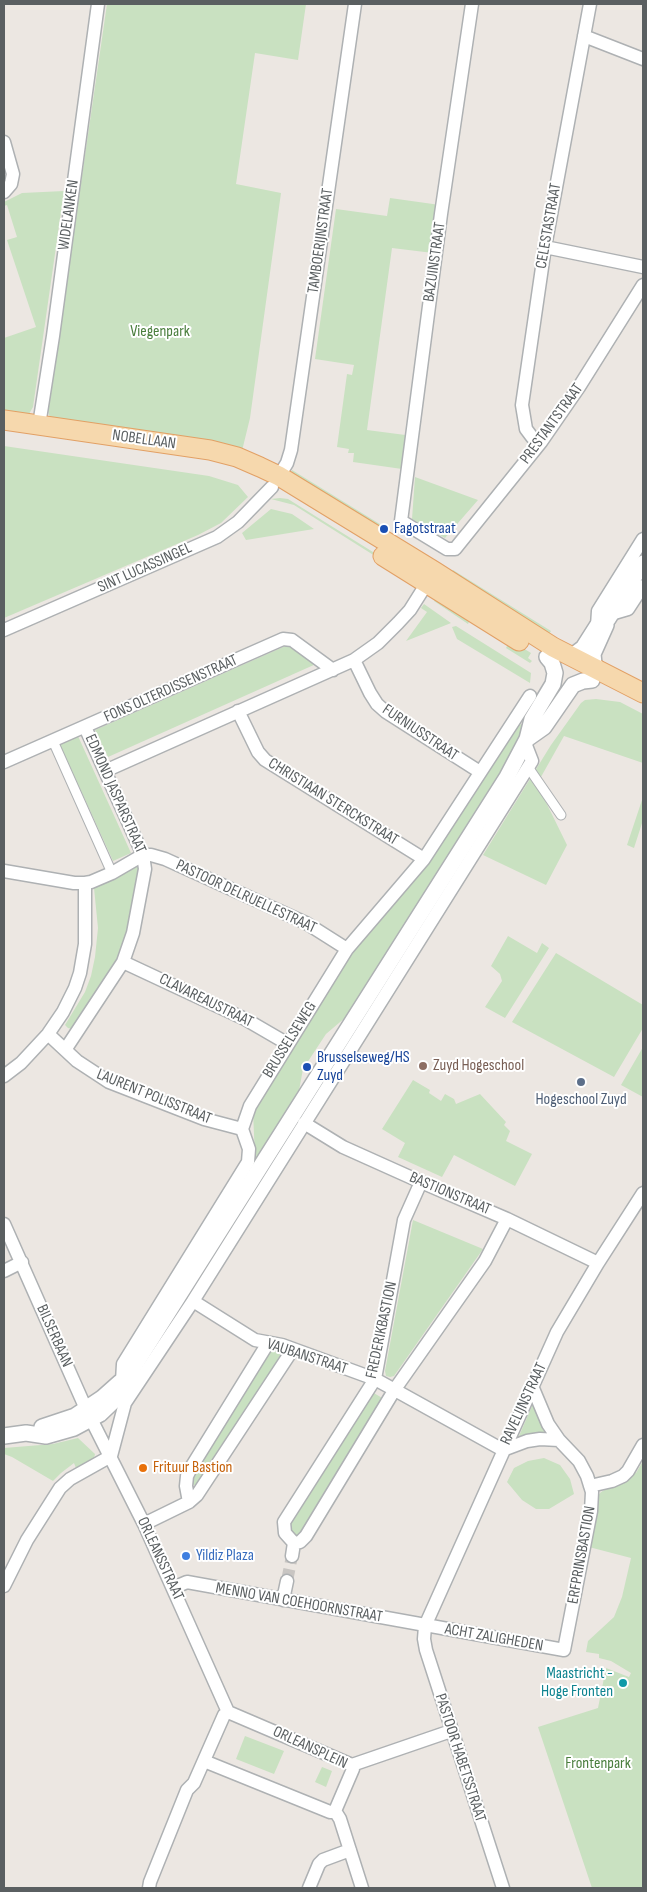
<!DOCTYPE html>
<html>
<head>
<meta charset="utf-8">
<style>
	body { margin:0 }
	#map { position:relative; width:647px; height:1892px; overflow:hidden; background:#ece7e2; font-family:"Sofia Sans Condensed",sans-serif }
	canvas { display:block }
	.frame { position:absolute; inset:0; border:5px solid #5a5f61; pointer-events:none }
</style>
</head>
<body>
<div id="map">
<canvas width="647" height="1892"></canvas>
<div class="frame"></div>
</div>
<script>
const g = document.querySelector('canvas').getContext('2d');
g.lineJoin = 'round';
function fill(path, color) {
  g.fillStyle = color;
  g.fill(path, 'evenodd');
}
function shape(rows) {
  const path = new Path2D();
  for (const r of rows) {
    path.moveTo(r[0], r[1]);
    for (let i = 2; i < r.length; i += 2) path.lineTo(r[i], r[i + 1]);
  }
  return path;
}
function stroke(path, color, width, dash) {
  g.strokeStyle = color;
  g.lineWidth = width;
  g.lineCap = dash ? 'butt' : 'round';
  g.setLineDash(dash || []);
  g.stroke(path);
}
function label(font, color, halo, rows, align = 'center') {
  g.font = font + ' "Sofia Sans Condensed",sans-serif';
  g.lineWidth = 4;
  g.setLineDash([]);
  g.textBaseline = 'middle';
  g.strokeStyle = halo;
  g.fillStyle = color;
  for (const [text, x, y, turn = 0] of rows) {
    g.save();
    g.translate(x, y);
    g.rotate((+turn || 0) * Math.PI / 180);
    g.textAlign = isNaN(turn) ? turn : align;
    if (halo) g.strokeText(text, 0, 0);
    g.fillText(text, 0, 0);
    g.restore();
  }
}
const green = shape([
	[107,4,306,4,298,60,255,53,236,184,281,193,250,418,241,455,51,418,49,415,48,410],
	[64,191,33,407,29,414,23,416,4,416,4,338,36,327,7,240,17,237,7,205,4,206,4,202,22,193],
	[390,198,440,205,433,253,392,248,367,430,413,436,409,470,353,462,354,453,348,453,349,449,337,447,347,374,352,375,354,365,315,359,336,209,387,216],
	[4,446,209,476,238,485,248,497,221,523,198,535,4,618],
	[292,470,383,526,380,530,291,475],
	[415,477,478,500,445,538,412,519],
	[280,498,288,499,413,577,410,578,294,505,271,499],
	[271,509,292,514,314,529,246,540,242,533],
	[453,570,551,631,546,639,449,578],
	[438,595,452,603,469,622,468,624,434,601],
	[424,604,451,623,406,641,427,612,421,608],
	[456,626,531,673,530,683,457,639,452,627],
	[510,640,531,653,528,658,532,661,530,663,506,648],
	[290,644,316,664,108,757,95,730],
	[596,699,620,702,643,714,643,763,564,736,537,784,567,845,546,885,483,855,551,745,581,703,585,700],
	[522,724,525,725,516,742,510,759,346,1017,326,1034,303,1069,298,1096,253,1166,255,1158,253,1111,351,950,517,726],
	[78,736,131,853,113,861,60,745],
	[643,797,643,820,634,848,627,845],
	[140,865,131,926,118,960,72,1029,68,1028,65,1025,85,992,91,976,95,957,98,928,94,888],
	[508,936,537,953,542,943,549,948,505,1018,485,1007,502,981,500,974,491,966],
	[556,953,643,1005,643,1028,614,1077,512,1022],
	[643,1047,643,1097,621,1085],
	[413,1080,430,1090,429,1093,441,1101,445,1094,454,1099,456,1104,480,1094,506,1122,504,1125,510,1131,506,1141,532,1154,515,1186,454,1155,442,1177,398,1157,405,1143,382,1129],
	[413,1220,483,1249,394,1376,390,1377,386,1376,385,1371],
	[271,1349,278,1349,281,1356,198,1485,194,1485,191,1482,193,1473],
	[372,1392,384,1399,300,1538,292,1537,289,1522],
	[532,1406,536,1406,546,1429,544,1433,521,1438,519,1436],
	[78,1438,95,1454,94,1458,76,1468,74,1463,61,1473,53,1481,12,1457,4,1454,4,1448,53,1444],
	[544,1458,560,1465,570,1479,574,1494,549,1509,536,1509,522,1500,507,1482,514,1468,528,1461],
	[643,1461,643,1888,592,1888,538,1727,598,1708,606,1668,629,1677,631,1673,611,1661,599,1658,599,1654,586,1652,588,1641,614,1617,622,1597,631,1558,589,1547,597,1497,601,1492,626,1478,632,1471,636,1473],
	[245,1736,284,1751,274,1774,236,1759],
	[322,1767,332,1771,326,1787,315,1782]
]);
const minorTunnel = shape([
	[287,1581,292,1556]
]);
const pedestrian = shape([
	[53,741,112,873],
	[528,767,561,815]
]);
const minor = shape([
	[472,4,441,214,401,521,447,549,455,549,541,442,579,387,643,285],
	[584,36,643,59],
	[4,142,13,174,11,184,4,192],
	[545,247,643,267],
	[39,425,53,336,98,4],
	[541,442,532,437,526,429,522,405,545,247,590,4],
	[279,476,287,463,291,450,355,4],
	[611,614,628,609,643,586],
	[597,626,598,611,643,539],
	[4,630,217,537,238,522,272,487],
	[354,660,370,693,377,704,386,712,480,772],
	[238,711,258,752,265,760,424,859],
	[4,762,283,639,292,640,333,670],
	[105,771,354,660,378,643,398,623,410,610,427,583],
	[4,871,74,883,85,883,91,882,112,873,143,855,151,855,165,859,306,923,347,949],
	[123,962,245,1019,288,1044],
	[48,1034,77,1061,109,1082,204,1119,242,1129],
	[65,1050,123,962,133,933,145,869,143,855,85,727],
	[4,1076,21,1063,48,1034,63,1012,75,988,80,973,85,944,85,883],
	[304,1123,343,1147,421,1182,507,1219,598,1263],
	[4,1224,86,1409,144,1524,228,1712],
	[4,1271,22,1262],
	[193,1301,255,1340,282,1345,375,1379,503,1450,527,1441,540,1439,559,1440],
	[122,1381,123,1364,248,1162,249,1149,242,1129,250,1106,347,949,424,859,530,696],
	[111,1456,125,1403,193,1301,532,761,525,743],
	[590,1486,612,1481,623,1476,628,1471,643,1445],
	[189,1502,186,1486,187,1476,192,1466,268,1343],
	[144,1524,189,1502,197,1495,293,1349],
	[294,1543,285,1533,284,1522,375,1379,404,1220,421,1182],
	[294,1543,300,1542,306,1536,395,1389,485,1261,507,1219],
	[292,1556,294,1543],
	[4,1586,27,1540,60,1488,70,1479,111,1456],
	[173,1588,187,1582,564,1650,591,1511,592,1492,587,1476,579,1461,559,1440,548,1424,532,1386],
	[283,1600,287,1581],
	[228,1712,352,1765],
	[204,1761,330,1812,335,1811],
	[352,1765,451,1731],
	[335,1811,340,1819,362,1888],
	[335,1811,353,1769,352,1765],
	[149,1888,150,1882,187,1790,194,1783,224,1715,228,1712],
	[309,1888,319,1864,323,1860,350,1850],
	[503,1888,426,1650,424,1639,425,1626,557,1332,598,1263,643,1193]
]);
const tertiary = shape([
	[567,654,575,654,583,648,597,626,608,619,643,563],
	[600,671,594,664,593,654,606,625],
	[527,739,544,727,573,685,583,681,592,680],
	[42,1427,75,1416,102,1398,120,1382],
	[4,1436,26,1433,46,1436,74,1428,100,1414,121,1394,128,1376,507,777,527,739,532,719,553,684,555,673,552,663,547,657]
]);
const primary = shape([
	[4,420,210,450,237,457,260,467,279,476,434,571,553,647,643,693],
	[383,556,519,641]
]);
const markers = [
	[384,529,5,"#1a4fb4"],
	[423,1066,5,"#8d6e63"],
	[307,1067,5,"#1a4fb4"],
	[581,1082,5,"#5c6f8a"],
	[143,1468,5,"#e8710a"],
	[186,1556,5,"#3f7fe0"],
	[623,1683,5,"#0f9aa8"]
];
const streetNames = [
	["WIDELANKEN",69,215,-82],
	["CELESTASTRAAT",549,226,-80],
	["TAMBOERIJNSTRAAT",321,241,-82],
	["BAZUINSTRAAT",435,262,-82],
	["PRESTANTSTRAAT",552,424,-54],
	["NOBELLAAN",144,440,8],
	["SINT LUCASSINGEL",145,568,-24],
	["FONS OLTERDISSENSTRAAT",171,689,-24],
	["FURNIUSSTRAAT",420,733,34],
	["EDMOND JASPARSTRAAT",115,794,66],
	["CHRISTIAAN STERCKSTRAAT",333,802,32],
	["PASTOOR DELRUELLESTRAAT",246,897,25],
	["CLAVAREAUSTRAAT",206,1001,26],
	["BRUSSELSEWEG",290,1040,-58],
	["LAURENT POLISSTRAAT",154,1097,22],
	["BASTIONSTRAAT",450,1194,23],
	["FREDERIKBASTION",382,1330,-78],
	["BILSERBAAN",54,1336,66],
	["VAUBANSTRAAT",307,1357,18],
	["RAVELIJNSTRAAT",524,1404,-65],
	["ERFPRINSBASTION",582,1555,-80],
	["ORLEANSSTRAAT",160,1559,65],
	["MENNO VAN COEHOORNSTRAAT",299,1603,10],
	["ACHT ZALIGHEDEN",494,1638,10],
	["ORLEANSPLEIN",310,1748,25],
	["PASTOOR HABETSSTRAAT",460,1758,72]
];
const parkNames = [
	["Viegenpark",160,332],
	["Frontenpark",598,1764]
];
const transitNames = [
	["Fagotstraat",394,529],
	["Brusselseweg/HS",317,1058],
	["Zuyd",317,1076]
];
const educationNames = [
	["Zuyd Hogeschool",433,1066]
];
const serviceNames = [
	["Hogeschool Zuyd",581,1100]
];
const foodNames = [
	["Frituur Bastion",153,1468]
];
const shopNames = [
	["Yildiz Plaza",196,1556]
];
const cultureNames = [
	["Maastricht -",613,1674],
	["Hoge Fronten",613,1692]
];
fill(green, '#c9e1c1');
stroke(minorTunnel, '#c8c5c2', 12, [12, 6]);
stroke(pedestrian, '#aeb1b3', 11);
stroke(minor, '#aeb1b3', 15);
stroke(tertiary, '#aeb1b3', 18);
stroke(primary, '#e2a065', 21);
stroke(pedestrian, '#fff', 9);
stroke(minor, '#fff', 12);
stroke(tertiary, '#fff', 15);
stroke(primary, '#f6d8ad', 19);
for (const [x, y, r, color] of markers) {
  const dot = new Path2D();
  dot.arc(x, y, r, 0, 2 * Math.PI);
  g.fillStyle = color;
  g.fill(dot);
  stroke(dot, '#fff', 2);
}
label('16px', '#5a5f61', '#fff', streetNames);
label('16px', '#4a7e3d', '#fff', parkNames);
label('16px', '#164399', '#fff', transitNames, 'left');
label('16px', '#785e54', '#fff', educationNames, 'left');
label('16px', '#4e5e75', '#fff', serviceNames);
label('16px', '#c56008', '#fff', foodNames, 'left');
label('16px', '#366cbe', '#fff', shopNames, 'left');
label('16px', '#0d838f', '#fff', cultureNames, 'right');
</script>
</body>
</html>
